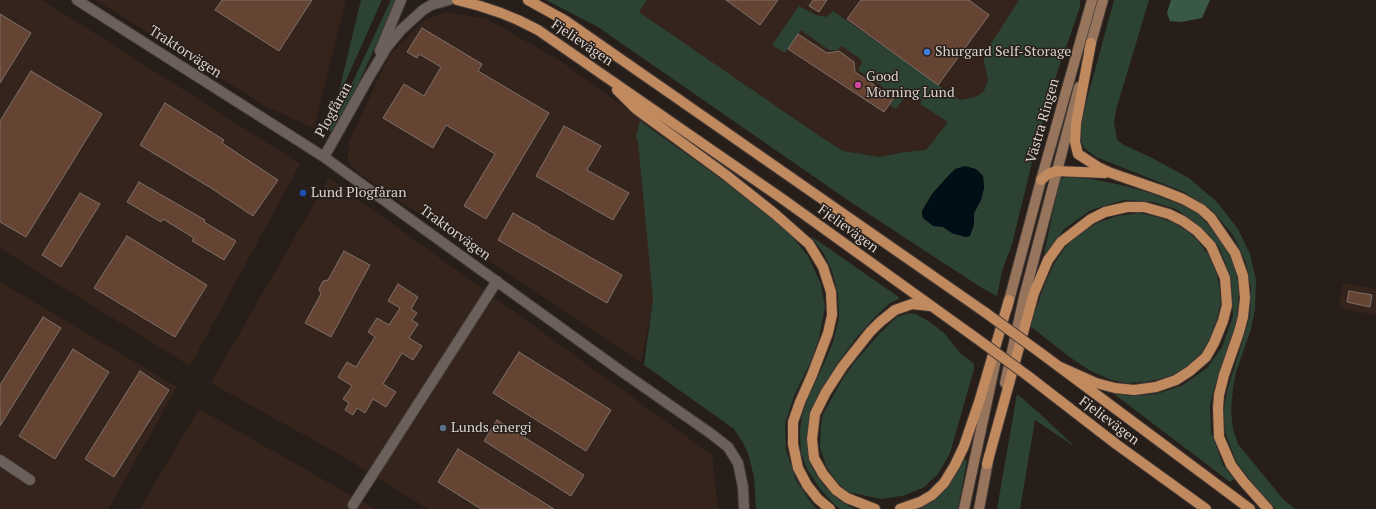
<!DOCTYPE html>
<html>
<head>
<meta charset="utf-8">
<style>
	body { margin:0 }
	canvas { display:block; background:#281e19 }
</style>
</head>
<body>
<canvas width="1376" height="509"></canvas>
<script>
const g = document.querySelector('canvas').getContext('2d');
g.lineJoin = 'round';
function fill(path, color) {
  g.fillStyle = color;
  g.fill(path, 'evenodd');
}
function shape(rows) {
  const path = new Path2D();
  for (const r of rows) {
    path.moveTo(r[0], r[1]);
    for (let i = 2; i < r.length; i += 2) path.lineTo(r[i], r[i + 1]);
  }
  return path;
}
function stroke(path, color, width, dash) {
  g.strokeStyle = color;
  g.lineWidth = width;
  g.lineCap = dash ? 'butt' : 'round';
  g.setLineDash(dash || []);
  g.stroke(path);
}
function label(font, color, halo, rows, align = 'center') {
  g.font = font + ' "PT Serif",serif';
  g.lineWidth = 3;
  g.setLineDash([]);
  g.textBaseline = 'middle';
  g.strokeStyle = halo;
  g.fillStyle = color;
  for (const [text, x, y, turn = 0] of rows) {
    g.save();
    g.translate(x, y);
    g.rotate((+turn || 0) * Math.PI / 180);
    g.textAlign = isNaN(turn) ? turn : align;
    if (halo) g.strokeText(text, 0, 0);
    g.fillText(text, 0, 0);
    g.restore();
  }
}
const built = shape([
	[0,0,42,0,300,164,190,366,0,248],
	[96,0,346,0,314,128,265,106],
	[558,0,1062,0,977,141,863,178],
	[447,12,487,19,562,62,651,127,653,300,641,362,358,173,348,161,349,142,389,56,423,21],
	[329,178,712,455,718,509,428,509,351,461,211,383],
	[0,282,177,387,108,509,0,509],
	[1343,283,1376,289,1376,315,1339,308],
	[199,409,375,509,140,509]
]);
const green = shape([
	[361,0,382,0,338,98,341,83],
	[391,0,395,0,384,28,348,106,331,132,326,128,346,96],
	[546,0,647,0,639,12,821,137,843,151,880,157,905,152,926,150,948,122,920,104,922,100,908,93,896,109,890,106,896,96,858,70,862,63,860,59,842,46,837,50,829,50,801,30,785,53,772,45,799,6,816,15,826,17,833,11,960,100,976,97,984,91,988,80,984,62,985,53,1019,0,1080,0,1080,7,1057,73,1038,138,1012,244,1002,271,997,296,982,288,942,262,852,203,598,27],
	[949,175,983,176,984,182,984,188,981,200,974,213,974,225,953,234,943,227,933,225,923,218,922,214,922,211,932,194],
	[1114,0,1149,0,1116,110,1114,122,1117,140,1124,145,1152,158,1189,178,1218,203,1238,229,1250,254,1256,280,1255,309,1251,329,1236,372,1233,388,1231,410,1233,429,1238,444,1283,499,1295,509,1276,509,1254,486,1236,461,1226,435,1223,415,1227,391,1242,343,1250,316,1251,288,1246,263,1233,235,1212,210,1184,192,1096,157,1084,148,1079,134,1083,114],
	[640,121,751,200,786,229,808,256,821,284,825,307,819,338,811,361,794,396,785,424,786,450,796,480,812,504,817,509,756,509,754,477,748,453,742,441,734,429,644,365,653,299,638,142,636,136],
	[1069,177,1091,179,1121,185,1147,192,1179,204,1197,213,1217,234,1231,256,1239,286,1237,319,1230,348,1215,385,1210,405,1211,432,1223,465,1234,479,1230,482,1114,394,1132,396,1157,394,1183,385,1207,368,1222,347,1233,316,1232,286,1226,264,1218,245,1203,229,1176,209,1153,202,1124,200,1091,210,1064,229,1043,259,1060,178],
	[1139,213,1157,217,1172,222,1186,230,1198,241,1207,253,1215,267,1219,285,1221,301,1217,319,1211,336,1201,353,1190,364,1177,373,1161,379,1145,382,1127,383,1111,380,1089,370,1071,358,1030,326,1044,286,1054,264,1066,246,1081,233,1097,223,1117,216],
	[811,236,900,298,889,304,874,318,856,338,833,370,821,391,812,409,809,418,807,441,809,460,815,473,825,487,839,500,854,509,840,509,834,504,820,489,807,469,801,453,800,430,802,415,809,396,823,366,833,342,839,318,838,294,832,271,824,254],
	[909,313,916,314,930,322,945,334,960,353,974,364,974,369,950,453,938,474,923,488,902,496,881,499,848,492,838,483,827,468,820,448,821,424,823,414,842,380,854,363,880,333,897,317],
	[1017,394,1038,412,1075,447,1035,420,1020,509,997,509],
	[965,459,967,461,958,509,917,509,923,507,934,500,947,487]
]);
const forest = shape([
	[1171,0,1210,0,1202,18,1181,22,1170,21,1167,13]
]);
const water = shape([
	[965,166,976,169,983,176,984,188,981,200,974,213,974,225,970,236,966,237,954,234,943,227,933,226,923,218,922,214,922,211,932,194,949,175,955,169]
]);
const building = shape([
	[222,0,312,0,279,51,215,10,222,0],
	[726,0,778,0,760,25,726,0],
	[813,0,827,0,819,12,809,6,813,0],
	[861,0,969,0,989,15,938,85,847,19,861,0],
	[0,14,31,33,0,83,0,14],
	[422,28,482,64,478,71,549,113,486,219,464,206,495,154,446,125,433,148,383,118,404,84,424,96,441,67,419,54,417,58,407,52,422,28],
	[798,34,827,53,839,51,854,62,855,72,894,98,884,112,788,49,798,34],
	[31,71,102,114,26,237,0,222,0,121,31,71],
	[165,103,224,140,222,143,278,180,253,216,211,188,140,145,165,103],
	[564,126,601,146,587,170,629,193,613,220,536,176,564,126],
	[139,182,205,220,204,222,236,241,224,260,192,241,194,238,163,219,161,222,127,202,139,182],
	[80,193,100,204,61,267,42,255,80,193],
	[513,213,540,228,540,229,622,275,607,303,498,240,513,213],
	[127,236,207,285,175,337,94,288,127,236],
	[344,251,370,265,331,337,305,323,321,294,319,289,323,281,328,280,344,251],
	[398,284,418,297,411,309,417,313,412,320,418,324,409,338,422,346,413,360,402,353,383,384,396,392,386,407,373,399,365,413,357,408,353,415,345,410,349,403,343,399,352,386,338,377,347,362,356,367,375,337,368,332,377,318,389,325,400,308,388,301,398,284],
	[1349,291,1372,295,1370,307,1347,302,1349,291],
	[43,317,61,328,0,426,0,385,43,317],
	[73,349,109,372,55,459,19,436,73,349],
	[519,352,611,410,586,451,493,393,519,352],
	[140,371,169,390,114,477,85,459,140,371],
	[497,420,584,475,571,496,484,441,497,420],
	[458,449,554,509,481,509,438,482,458,449]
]);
const street = shape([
	[77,0,324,157,621,371,710,433,728,447,738,463,743,487,744,509],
	[380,51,401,0],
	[324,157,369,77,387,47,401,30,423,10,431,5,449,0],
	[0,460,30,480],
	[353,505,497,281]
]);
const secondary = shape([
	[1089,50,1103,0],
	[1007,308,1041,180,1092,0],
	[1005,383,1024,297,1079,87],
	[964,509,997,355],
	[979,509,989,456]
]);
const primary = shape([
	[457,0,480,6,501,13,518,20,538,30,784,200,976,338],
	[528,0,566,21,986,313],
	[1091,43,1076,123,1075,142,1078,154,1098,167,1111,173,1163,191,1183,199,1201,209,1211,218,1235,253,1243,276,1245,298,1243,317,1239,332,1224,375,1219,395,1218,408,1219,437,1231,465,1243,481,1268,509],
	[617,90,636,109,726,175,775,214,809,244,823,267,831,292,832,315,828,333,812,375,800,402,793,422,793,444,798,468,807,485,818,499,830,509],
	[1041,180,1048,174,1056,171,1105,173],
	[1042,354,1250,509],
	[1028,376,1116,444,1206,509],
	[987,464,1034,293,1048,260,1061,242,1091,219,1105,212,1127,207,1144,207,1169,214,1183,221,1197,231,1211,246,1225,278,1227,305,1223,321,1214,343,1206,357,1190,371,1176,380,1156,387,1134,390,1115,388,1096,383,1058,366],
	[875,509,847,498,836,490,823,474,814,458,812,439,815,414,826,392,843,366,870,332,880,322,895,310,912,304,930,306],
	[900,509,920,502,932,495,944,483,955,465,964,446,980,399,1009,300]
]);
const primaryBridge = shape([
	[986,313,1042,354],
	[976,338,1028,376]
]);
const markers = [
	[927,52,4,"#3f7fe0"],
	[858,85,4,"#d1479c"],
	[303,193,4,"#1a4fb4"],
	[443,428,4,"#5c6f8a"]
];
const streetNames = [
	["Fjelievägen",582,43,34],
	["Traktorvägen",185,52,33],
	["Plogfåran",334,110,-61],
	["Västra Ringen",1043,121,-74],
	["Fjelievägen",848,229,36],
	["Traktorvägen",455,233,36],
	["Fjelievägen",1109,421,37]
];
const poiNames = [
	["Shurgard Self-Storage",935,52],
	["Good",866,77],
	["Morning Lund",866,93],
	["Lund Plogfåran",311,193],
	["Lunds energi",451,428]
];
fill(built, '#34241c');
fill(green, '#2c4233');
fill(forest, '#395944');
fill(water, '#000e16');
fill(building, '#654434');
stroke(building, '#7d706a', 1);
stroke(street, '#413835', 12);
stroke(secondary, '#413835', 12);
stroke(primary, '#413835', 12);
stroke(street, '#6c605a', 10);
stroke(secondary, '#97755c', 10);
stroke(primary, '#c1895e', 10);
stroke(primaryBridge, '#413835', 12, []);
stroke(primaryBridge, '#c1895e', 10);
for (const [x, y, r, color] of markers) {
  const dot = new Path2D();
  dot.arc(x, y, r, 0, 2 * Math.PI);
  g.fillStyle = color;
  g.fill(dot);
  stroke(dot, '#281e19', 1.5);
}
label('14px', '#d9d1ce', '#281e19', streetNames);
label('14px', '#d9d1ce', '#281e19', poiNames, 'left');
</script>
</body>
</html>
